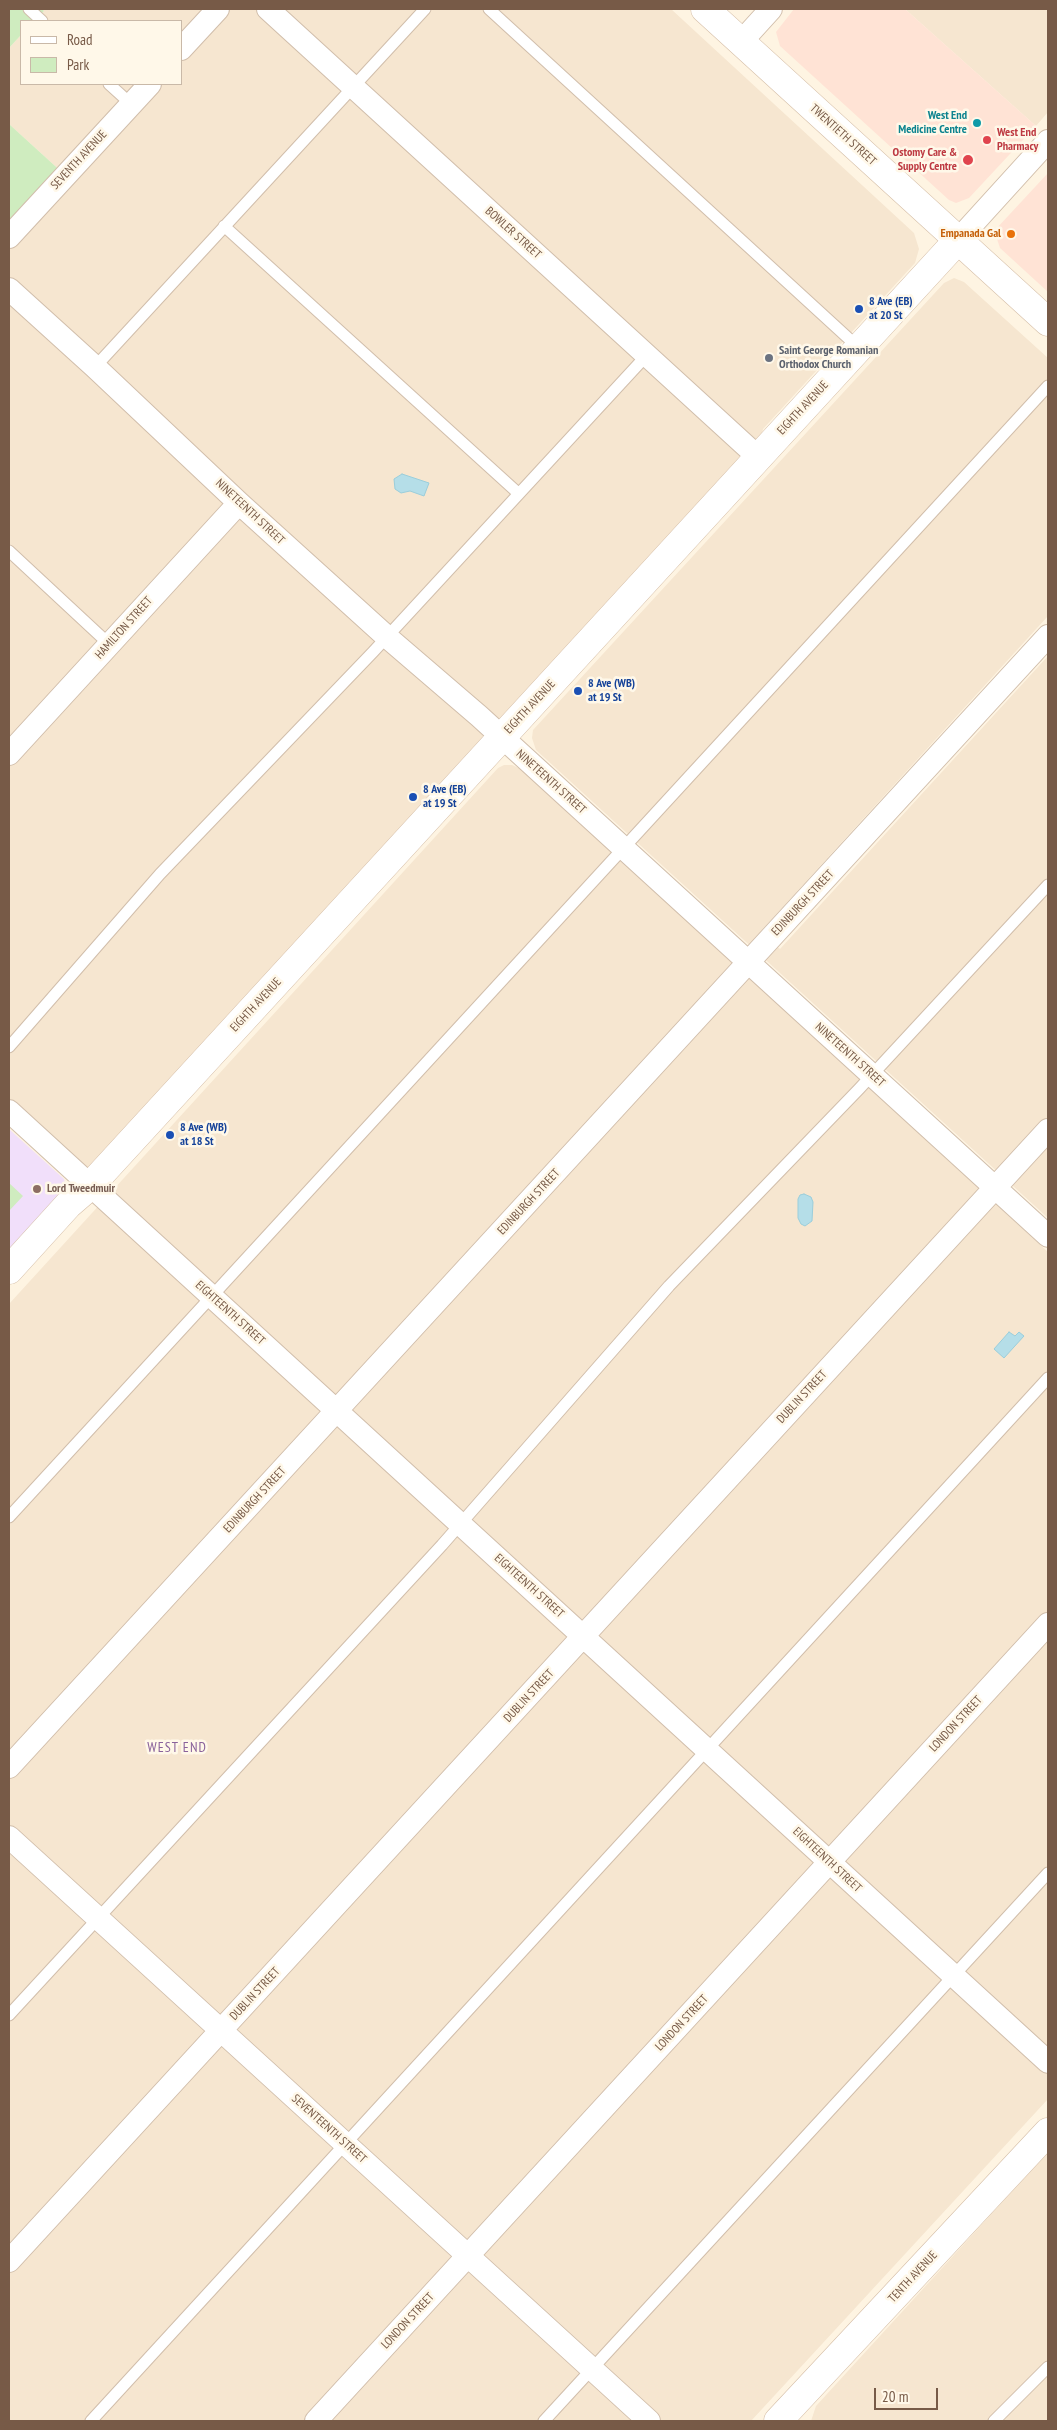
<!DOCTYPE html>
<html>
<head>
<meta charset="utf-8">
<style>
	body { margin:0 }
	#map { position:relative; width:1057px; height:2430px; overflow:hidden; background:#fef4e2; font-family:"PT Sans Narrow",sans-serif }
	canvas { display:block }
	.frame { position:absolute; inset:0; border:10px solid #775a47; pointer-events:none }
	.legend { position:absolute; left:20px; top:20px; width:162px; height:65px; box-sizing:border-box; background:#fff8e9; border:1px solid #c9b9a8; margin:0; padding:6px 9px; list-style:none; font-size:15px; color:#775a47 }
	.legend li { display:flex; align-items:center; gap:10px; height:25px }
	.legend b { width:25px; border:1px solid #c9b9a8 }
	.scale { position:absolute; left:874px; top:2388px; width:64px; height:22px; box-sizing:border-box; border:2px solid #775a47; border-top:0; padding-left:6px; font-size:15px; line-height:18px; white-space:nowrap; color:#775a47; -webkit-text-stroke:4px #fff8e9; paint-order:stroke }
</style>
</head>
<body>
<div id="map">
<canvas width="1057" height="2430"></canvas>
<div class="frame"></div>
<ul class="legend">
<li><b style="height:6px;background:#fff"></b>Road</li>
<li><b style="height:14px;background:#cfecbf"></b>Park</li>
</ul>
<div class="scale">20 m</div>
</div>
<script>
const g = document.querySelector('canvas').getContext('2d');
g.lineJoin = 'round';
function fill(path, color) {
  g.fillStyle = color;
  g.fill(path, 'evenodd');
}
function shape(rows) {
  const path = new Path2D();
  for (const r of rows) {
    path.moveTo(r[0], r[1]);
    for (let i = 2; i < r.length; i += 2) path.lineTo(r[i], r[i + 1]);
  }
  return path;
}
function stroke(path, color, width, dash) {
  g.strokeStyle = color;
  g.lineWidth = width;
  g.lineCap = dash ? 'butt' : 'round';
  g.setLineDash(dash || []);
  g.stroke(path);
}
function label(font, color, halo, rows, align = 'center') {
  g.font = font + ' "PT Sans Narrow",sans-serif';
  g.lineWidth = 5;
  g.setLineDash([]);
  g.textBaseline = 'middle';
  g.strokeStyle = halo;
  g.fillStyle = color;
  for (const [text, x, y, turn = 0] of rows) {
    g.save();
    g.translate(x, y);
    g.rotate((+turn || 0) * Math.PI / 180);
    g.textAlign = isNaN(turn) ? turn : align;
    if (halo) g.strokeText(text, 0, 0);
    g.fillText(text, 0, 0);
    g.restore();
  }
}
const residential = shape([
	[42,9,671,9,914,233,919,249,915,263,763,429,757,457,90,1186,9,1111,9,237,65,175,9,124,9,48,21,35,21,84,181,84,181,21,34,21,44,11],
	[905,9,1048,9,1048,112,1036,126],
	[954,278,964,282,1048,358,1048,616,760,932,780,949,1048,656,1048,1218,536,750,532,738,533,730,944,283],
	[504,765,512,765,521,769,1048,1252,1048,2099,751,2421,9,2421,9,1304,498,768],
	[1048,2152,1048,2421,811,2421,816,2406]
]);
const commercial = shape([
	[794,9,905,9,1036,126,969,198,956,203,949,200,780,46,776,32],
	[1048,173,1048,292,1000,248,995,233,996,229]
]);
const education = shape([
	[9,1129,64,1179,66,1187,66,1192,9,1250]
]);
const green = shape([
	[9,9,42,9,44,11,34,21,21,21,21,35,9,48],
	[9,124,65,175,9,237],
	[9,1183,23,1196,9,1211]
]);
const water = shape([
	[402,474,429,483,424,496,410,491,401,493,395,489,394,479,402,474],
	[804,1194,811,1197,813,1202,812,1221,805,1226,801,1224,798,1218,798,1199,800,1195,804,1194],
	[1009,1332,1015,1336,1019,1332,1024,1336,1004,1358,994,1349,1009,1332]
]);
const lane = shape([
	[29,9,42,21],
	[489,9,859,348],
	[109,84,131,104],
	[224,226,518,493],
	[95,367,425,9],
	[9,551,109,644],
	[9,1047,160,874,373,652,646,356],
	[9,1517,1048,386],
	[9,2015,442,1545,669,1286,859,1089,1048,885],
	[91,2421,1048,1378],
	[544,2421,1048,1873],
	[994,2421,1048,2367]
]);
const street = shape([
	[268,9,758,457],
	[741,42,771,9],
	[181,49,218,9],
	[9,237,150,84],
	[958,240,1048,141],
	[9,289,95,367,239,503,387,637,479,716,1048,1236],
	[9,754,239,503],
	[9,1111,1048,2062],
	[9,1767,1048,636],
	[9,1837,649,2421],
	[9,2261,1048,1130],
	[316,2421,1048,1624]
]);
const secondary = shape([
	[705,9,1048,322],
	[9,1270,68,1205,90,1186,958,240],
	[778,2421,1048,2132]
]);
const markers = [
	[977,123,5,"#0f9aa8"],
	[987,140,5,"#e0444e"],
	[968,160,6,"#e0444e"],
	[1011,234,5,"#e8710a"],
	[859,309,5,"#1a4fb4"],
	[769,358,5,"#6b7280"],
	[578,691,5,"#1a4fb4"],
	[413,797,5,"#1a4fb4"],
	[170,1135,5,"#1a4fb4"],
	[37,1189,5,"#8d6e63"]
];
const cultureNames = [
	["West End",967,116],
	["Medicine Centre",967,130]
];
const healthNames = [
	["West End",997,133],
	["Pharmacy",997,147],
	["Ostomy Care &",957,153,"right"],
	["Supply Centre",957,167,"right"]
];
const streetNames = [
	["TWENTIETH STREET",843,135,42],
	["SEVENTH AVENUE",79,160,-47],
	["BOWLER STREET",513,233,42],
	["EIGHTH AVENUE",803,408,-47],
	["NINETEENTH STREET",250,512,43],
	["HAMILTON STREET",124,628,-48],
	["EIGHTH AVENUE",530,707,-47],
	["NINETEENTH STREET",551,782,42],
	["EDINBURGH STREET",803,903,-47],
	["EIGHTH AVENUE",256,1005,-47],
	["NINETEENTH STREET",850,1055,42],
	["EDINBURGH STREET",529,1202,-47],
	["EIGHTEENTH STREET",230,1313,42],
	["DUBLIN STREET",802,1397,-47],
	["EDINBURGH STREET",255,1500,-47],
	["EIGHTEENTH STREET",529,1586,42],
	["DUBLIN STREET",529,1696,-47],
	["LONDON STREET",956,1724,-47],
	["EIGHTEENTH STREET",827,1860,43],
	["DUBLIN STREET",255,1994,-47],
	["LONDON STREET",682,2023,-47],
	["SEVENTEENTH STREET",329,2129,42],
	["TENTH AVENUE",913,2277,-47],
	["LONDON STREET",408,2321,-47]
];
const foodNames = [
	["Empanada Gal",1001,234]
];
const transitNames = [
	["8 Ave (EB)",869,302],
	["at 20 St",869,316],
	["8 Ave (WB)",588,684],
	["at 19 St",588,698],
	["8 Ave (EB)",423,790],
	["at 19 St",423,804],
	["8 Ave (WB)",180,1128],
	["at 18 St",180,1142]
];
const worshipNames = [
	["Saint George Romanian",779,351],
	["Orthodox Church",779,365]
];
const educationNames = [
	["Lord Tweedmuir",47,1189]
];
const neighbourhoodNames = [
	["WEST END",177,1748]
];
fill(residential, '#f6e6d0');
fill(commercial, '#ffe3d5');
fill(education, '#f1dffa');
fill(green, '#cfecbf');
fill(water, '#b5dee8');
stroke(water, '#9bcedb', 1);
stroke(lane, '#d1beab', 13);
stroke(street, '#d1beab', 24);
stroke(secondary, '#d5bea7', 29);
stroke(lane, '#fff', 11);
stroke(street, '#fff', 22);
stroke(secondary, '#fff', 28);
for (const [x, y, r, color] of markers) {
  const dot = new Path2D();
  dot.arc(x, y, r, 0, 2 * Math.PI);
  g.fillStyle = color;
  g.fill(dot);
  stroke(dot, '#fff8e9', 2);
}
label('bold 12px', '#0d838f', '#fff8e9', cultureNames, 'right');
label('bold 12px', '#be3a42', '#fff8e9', healthNames, 'left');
label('12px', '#775a47', '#fff8e9', streetNames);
label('bold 12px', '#c56008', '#fff8e9', foodNames, 'right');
label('bold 12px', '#164399', '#fff8e9', transitNames, 'left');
label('bold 12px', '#5b616d', '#fff8e9', worshipNames, 'left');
label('bold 12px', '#785e54', '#fff8e9', educationNames, 'left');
g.letterSpacing = '1px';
label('14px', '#8a629b', '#fff8e9', neighbourhoodNames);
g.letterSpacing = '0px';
</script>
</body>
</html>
